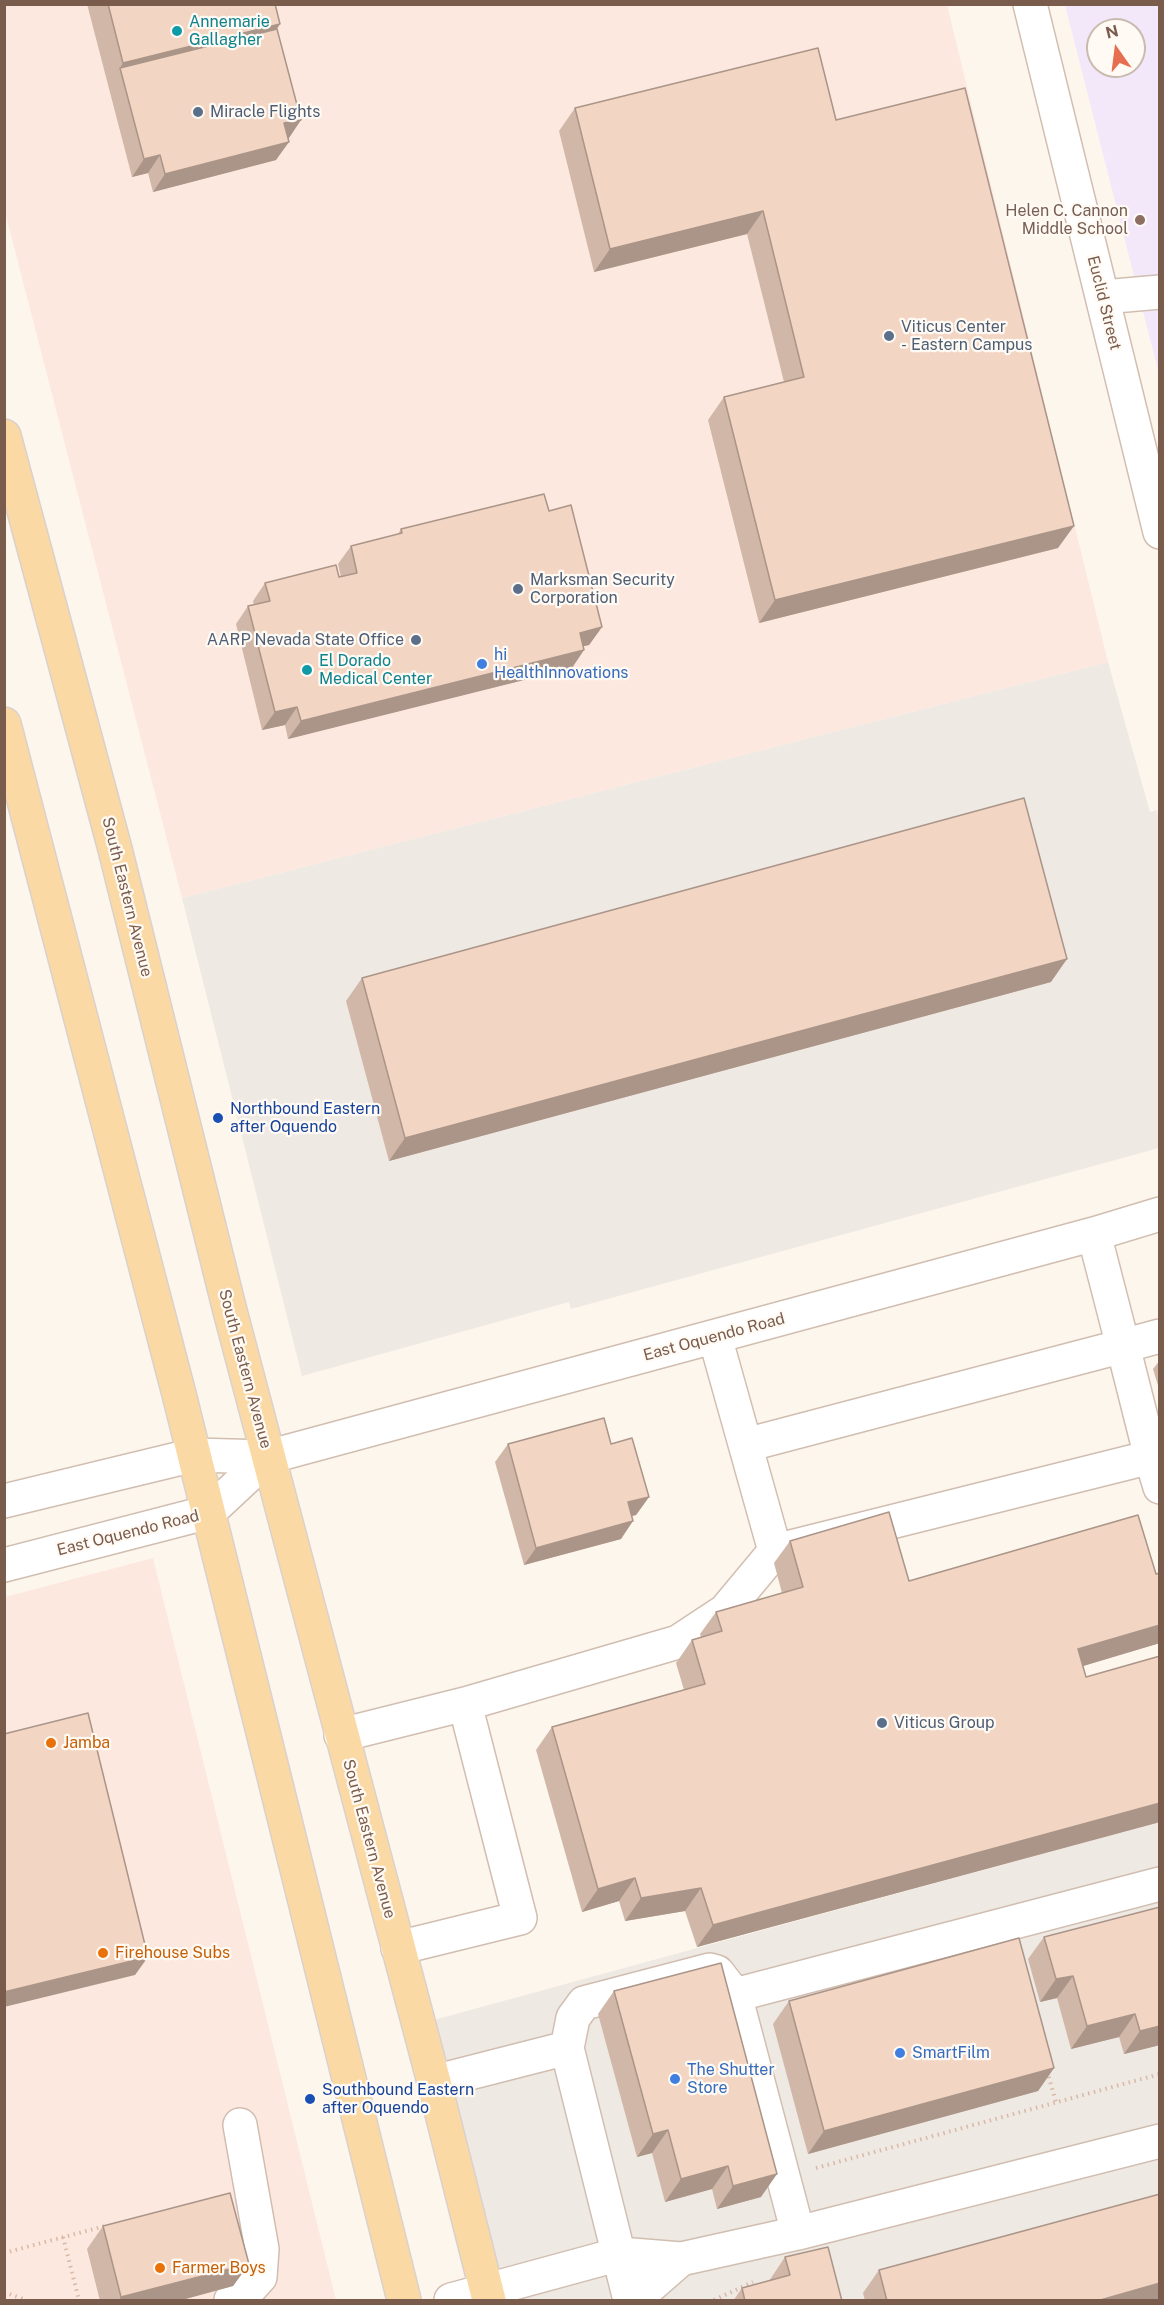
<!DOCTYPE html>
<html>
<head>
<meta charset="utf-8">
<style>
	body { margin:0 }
	#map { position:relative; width:1164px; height:2305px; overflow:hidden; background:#fdf6ec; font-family:"Public Sans",sans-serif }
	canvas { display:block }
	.frame { position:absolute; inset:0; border:6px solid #7a5c4d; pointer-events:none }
	.north { position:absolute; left:1086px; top:18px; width:60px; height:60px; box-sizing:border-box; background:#fffaf3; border:2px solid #cabbb1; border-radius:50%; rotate:346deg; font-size:16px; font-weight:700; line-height:24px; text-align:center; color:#7a5c4d }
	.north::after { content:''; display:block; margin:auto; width:21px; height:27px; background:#e76f51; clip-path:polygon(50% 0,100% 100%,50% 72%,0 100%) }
</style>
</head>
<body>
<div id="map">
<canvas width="1164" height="2305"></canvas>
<div class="frame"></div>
<div class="north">N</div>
</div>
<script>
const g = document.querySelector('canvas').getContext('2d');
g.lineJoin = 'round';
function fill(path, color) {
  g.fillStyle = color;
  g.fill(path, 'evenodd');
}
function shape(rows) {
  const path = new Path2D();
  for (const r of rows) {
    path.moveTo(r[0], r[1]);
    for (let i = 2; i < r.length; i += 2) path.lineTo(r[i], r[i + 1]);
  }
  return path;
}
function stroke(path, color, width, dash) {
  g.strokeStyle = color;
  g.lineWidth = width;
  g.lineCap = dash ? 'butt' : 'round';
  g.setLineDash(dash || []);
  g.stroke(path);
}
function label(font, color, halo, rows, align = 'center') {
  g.font = font + ' "Public Sans",sans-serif';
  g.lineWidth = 4.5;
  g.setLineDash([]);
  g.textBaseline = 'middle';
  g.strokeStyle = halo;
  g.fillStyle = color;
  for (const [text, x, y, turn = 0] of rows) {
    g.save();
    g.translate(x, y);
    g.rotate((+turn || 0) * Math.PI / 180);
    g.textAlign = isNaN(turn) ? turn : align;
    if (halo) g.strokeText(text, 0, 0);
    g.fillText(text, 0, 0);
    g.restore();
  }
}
const commercial = shape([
	[4,5,947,5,1108,662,182,898,5,212],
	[153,1558,336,2300,5,2300,5,1597]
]);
const industrial = shape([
	[1108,662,1150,812,1157,810,1159,821,1159,1148,571,1309,569,1302,302,1376,182,898],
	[1159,1822,1159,2300,489,2300,419,2024]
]);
const education = shape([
	[1065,5,1159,5,1159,374],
	[1098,30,1134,30,1134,66,1098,66]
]);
const path = shape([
	[1047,2071,1056,2102],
	[816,2168,1160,2074],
	[63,2237,79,2300],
	[4,2253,105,2226],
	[4,2292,26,2300],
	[714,2300,753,2282]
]);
const minor = shape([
	[1030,4,1160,532],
	[1103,297,1160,292],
	[1094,1234,1123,1346,1160,1336],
	[746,1445,1123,1346,1151,1457,775,1551],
	[1151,1457,1160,1487],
	[4,1501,194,1455,268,1457,1094,1234,1160,1214],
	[4,1565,209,1512,268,1457],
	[465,1704,678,1642,725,1611,775,1551,715,1337],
	[341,1735,465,1704,520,1918,398,1948],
	[735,1995,798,2233],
	[567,2048,573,2018,584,2003,710,1970,717,1972,735,1995,1160,1884],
	[434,2082,567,2048,630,2300],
	[231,2300,241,2298,260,2277,262,2249,240,2125],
	[451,2300,620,2254,681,2259,798,2233,1160,2141],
	[634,2300,681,2259]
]);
const major = shape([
	[4,436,115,849,230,1311,434,2082,489,2300],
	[4,724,179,1394,404,2300]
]);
const wall = shape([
	[87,4,275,4,280,24,277,29,289,138,276,160,153,192,148,173,132,177],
	[575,108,836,120,1058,548,759,623,708,420,724,397,784,382,747,234,594,272,559,131],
	[549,511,602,627,589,645,583,646,572,668,288,739,285,725,262,730,236,624,248,606,254,605,253,601,265,583,341,577,338,564,351,546,398,534,401,529],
	[362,978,1051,982,389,1161,346,1001],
	[1160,1360,1160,1392,1153,1369],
	[508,1444,611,1444,649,1497,636,1515,632,1516,621,1539,524,1565,495,1462],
	[790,1541,909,1581,1160,1643,1083,1666,1086,1677,1160,1656,1160,1822,697,1947,685,1911,625,1921,619,1901,582,1912,536,1750,552,1727,684,1690,676,1663,692,1640,701,1637,700,1634,716,1612,782,1593,774,1563],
	[1160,1907,1160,2045,1124,2054,1119,2037,1071,2049,1057,1998,1040,2002,1028,1959,1044,1937],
	[614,1991,761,2197,717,2209,712,2189,665,2202,652,2153,637,2157,598,2014],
	[789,2001,1054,2068,1038,2091,808,2154,773,2024],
	[103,2226,249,2264,233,2286,178,2301,100,2301,87,2249],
	[785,2257,842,2301,733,2301,742,2288,769,2281],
	[879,2270,1160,2301,865,2301,863,2293]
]);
const shadedWall = shape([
	[280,24,264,46,120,68,123,63],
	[301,120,289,138,272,141,284,123],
	[289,142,276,160,153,192,165,174],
	[160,155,148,173,132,177,144,159],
	[763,211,747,234,594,272,610,249],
	[1074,526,1058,548,759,623,775,600],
	[602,627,589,645,567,650,580,633],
	[584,650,572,668,288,739,301,721],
	[297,707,285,725,262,730,275,712],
	[1067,959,1051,982,389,1161,405,1138],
	[649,1497,636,1515,615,1520,628,1502],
	[633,1521,621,1539,524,1565,536,1548],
	[1160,1625,1160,1643,1063,1672,1078,1649],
	[1160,1803,1160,1822,697,1947,713,1925],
	[635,1878,619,1901,582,1912,598,1889],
	[701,1888,685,1911,625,1921,641,1898],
	[148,1957,135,1975,4,2007,4,1992],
	[1073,1976,1057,1998,1040,2002,1056,1979],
	[1135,2014,1119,2037,1071,2049,1087,2026],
	[1160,2026,1160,2045,1124,2054,1140,2031],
	[1054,2068,1038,2091,808,2154,824,2131],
	[668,2130,652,2153,637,2157,653,2134],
	[728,2166,712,2189,665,2202,681,2179],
	[777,2174,761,2197,717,2209,733,2186],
	[249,2264,233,2286,178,2301,118,2301,121,2297],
	[1160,2283,1160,2301,1097,2301]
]);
const building = shape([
	[108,4,275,4,280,24,123,63,108,4],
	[277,29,301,120,284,123,289,142,165,174,160,155,144,159,120,68,277,29],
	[818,48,836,120,965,88,1074,526,775,600,724,397,804,377,763,211,610,249,575,108,818,48],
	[544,494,549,511,571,505,602,627,580,633,584,650,301,721,297,707,275,712,248,606,270,601,265,583,336,565,339,577,357,573,351,546,402,533,401,529,544,494],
	[1024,798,1067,959,405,1138,362,978,1024,798],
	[604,1418,611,1444,632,1438,649,1497,628,1502,633,1521,536,1548,508,1444,604,1418],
	[889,1512,909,1581,1138,1515,1156,1574,1160,1573,1160,1625,1078,1649,1086,1677,1160,1656,1160,1803,713,1925,701,1888,641,1898,635,1878,598,1889,552,1727,705,1684,692,1640,722,1631,716,1612,803,1587,790,1541,889,1512],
	[88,1713,148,1957,4,1992,4,1734,88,1713],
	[1160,1907,1160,2026,1140,2031,1135,2014,1087,2026,1073,1976,1056,1979,1044,1937,1160,1907],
	[1019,1938,1054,2068,824,2131,789,2001,1019,1938],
	[721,1963,777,2174,733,2186,728,2166,681,2179,668,2130,653,2134,614,1991,721,1963],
	[230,2193,249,2264,121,2297,103,2226,230,2193],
	[1160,2194,1160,2283,1097,2301,887,2301,879,2270,1160,2194],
	[828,2247,842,2301,745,2301,742,2288,790,2275,785,2257,828,2247]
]);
const markers = [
	[177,31,6,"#0f9aa8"],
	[198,112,6,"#5c6f8a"],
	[1140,220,6,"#8d6e63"],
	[889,336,6,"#5c6f8a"],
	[518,589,6,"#5c6f8a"],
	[416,640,6,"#5c6f8a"],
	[482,664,6,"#3f7fe0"],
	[307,670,6,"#0f9aa8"],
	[218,1118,6,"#1a4fb4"],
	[882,1723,6,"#5c6f8a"],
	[51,1743,6,"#e8710a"],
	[103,1953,6,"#e8710a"],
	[900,2053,6,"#3f7fe0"],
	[675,2079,6,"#3f7fe0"],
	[310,2099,6,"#1a4fb4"],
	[160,2268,6,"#e8710a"]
];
const cultureNames = [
	["Annemarie",189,22],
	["Gallagher",189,40],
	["El Dorado",319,661],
	["Medical Center",319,679]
];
const serviceNames = [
	["Miracle Flights",210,112],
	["Viticus Center",901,327],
	["- Eastern Campus",901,345],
	["Marksman Security",530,580],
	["Corporation",530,598],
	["AARP Nevada State Office",404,640,"right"],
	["Viticus Group",894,1723]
];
const educationNames = [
	["Helen C. Cannon",1128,211],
	["Middle School",1128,229]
];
const streetNames = [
	["Euclid Street",1104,303,76],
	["South Eastern Avenue",127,897,76],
	["East Oquendo Road",714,1337,-15],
	["South Eastern Avenue",245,1369,75],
	["East Oquendo Road",128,1533,-14],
	["South Eastern Avenue",369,1839,75]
];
const shopNames = [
	["hi",494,655],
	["HealthInnovations",494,673],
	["SmartFilm",912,2053],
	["The Shutter",687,2070],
	["Store",687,2088]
];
const transitNames = [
	["Northbound Eastern",230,1109],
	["after Oquendo",230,1127],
	["Southbound Eastern",322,2090],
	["after Oquendo",322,2108]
];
const foodNames = [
	["Jamba",63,1743],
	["Firehouse Subs",115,1953],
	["Farmer Boys",172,2268]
];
fill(commercial, '#fde8e0');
fill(industrial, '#efe9e4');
fill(education, '#f3e8fa');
stroke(minor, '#d1beb0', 36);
stroke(major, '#dad1cd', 36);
stroke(path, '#d9b8a5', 4, [1.5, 4.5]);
stroke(minor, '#fff', 33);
stroke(major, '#fbd9a5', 33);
fill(wall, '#d1b7a8');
fill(shadedWall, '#aa9588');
fill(building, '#f3d5c3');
stroke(building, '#aa9588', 1.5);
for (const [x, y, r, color] of markers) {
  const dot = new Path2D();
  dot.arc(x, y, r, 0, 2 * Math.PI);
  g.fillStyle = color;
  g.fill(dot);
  stroke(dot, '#fffaf3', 2);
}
label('16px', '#0d838f', '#fffaf3', cultureNames, 'left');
label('16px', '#4e5e75', '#fffaf3', serviceNames, 'left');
label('16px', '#785e54', '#fffaf3', educationNames, 'right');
label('16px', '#7a5c4d', '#fffaf3', streetNames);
label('16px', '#366cbe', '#fffaf3', shopNames, 'left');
label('16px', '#164399', '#fffaf3', transitNames, 'left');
label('16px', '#c56008', '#fffaf3', foodNames, 'left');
</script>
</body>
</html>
